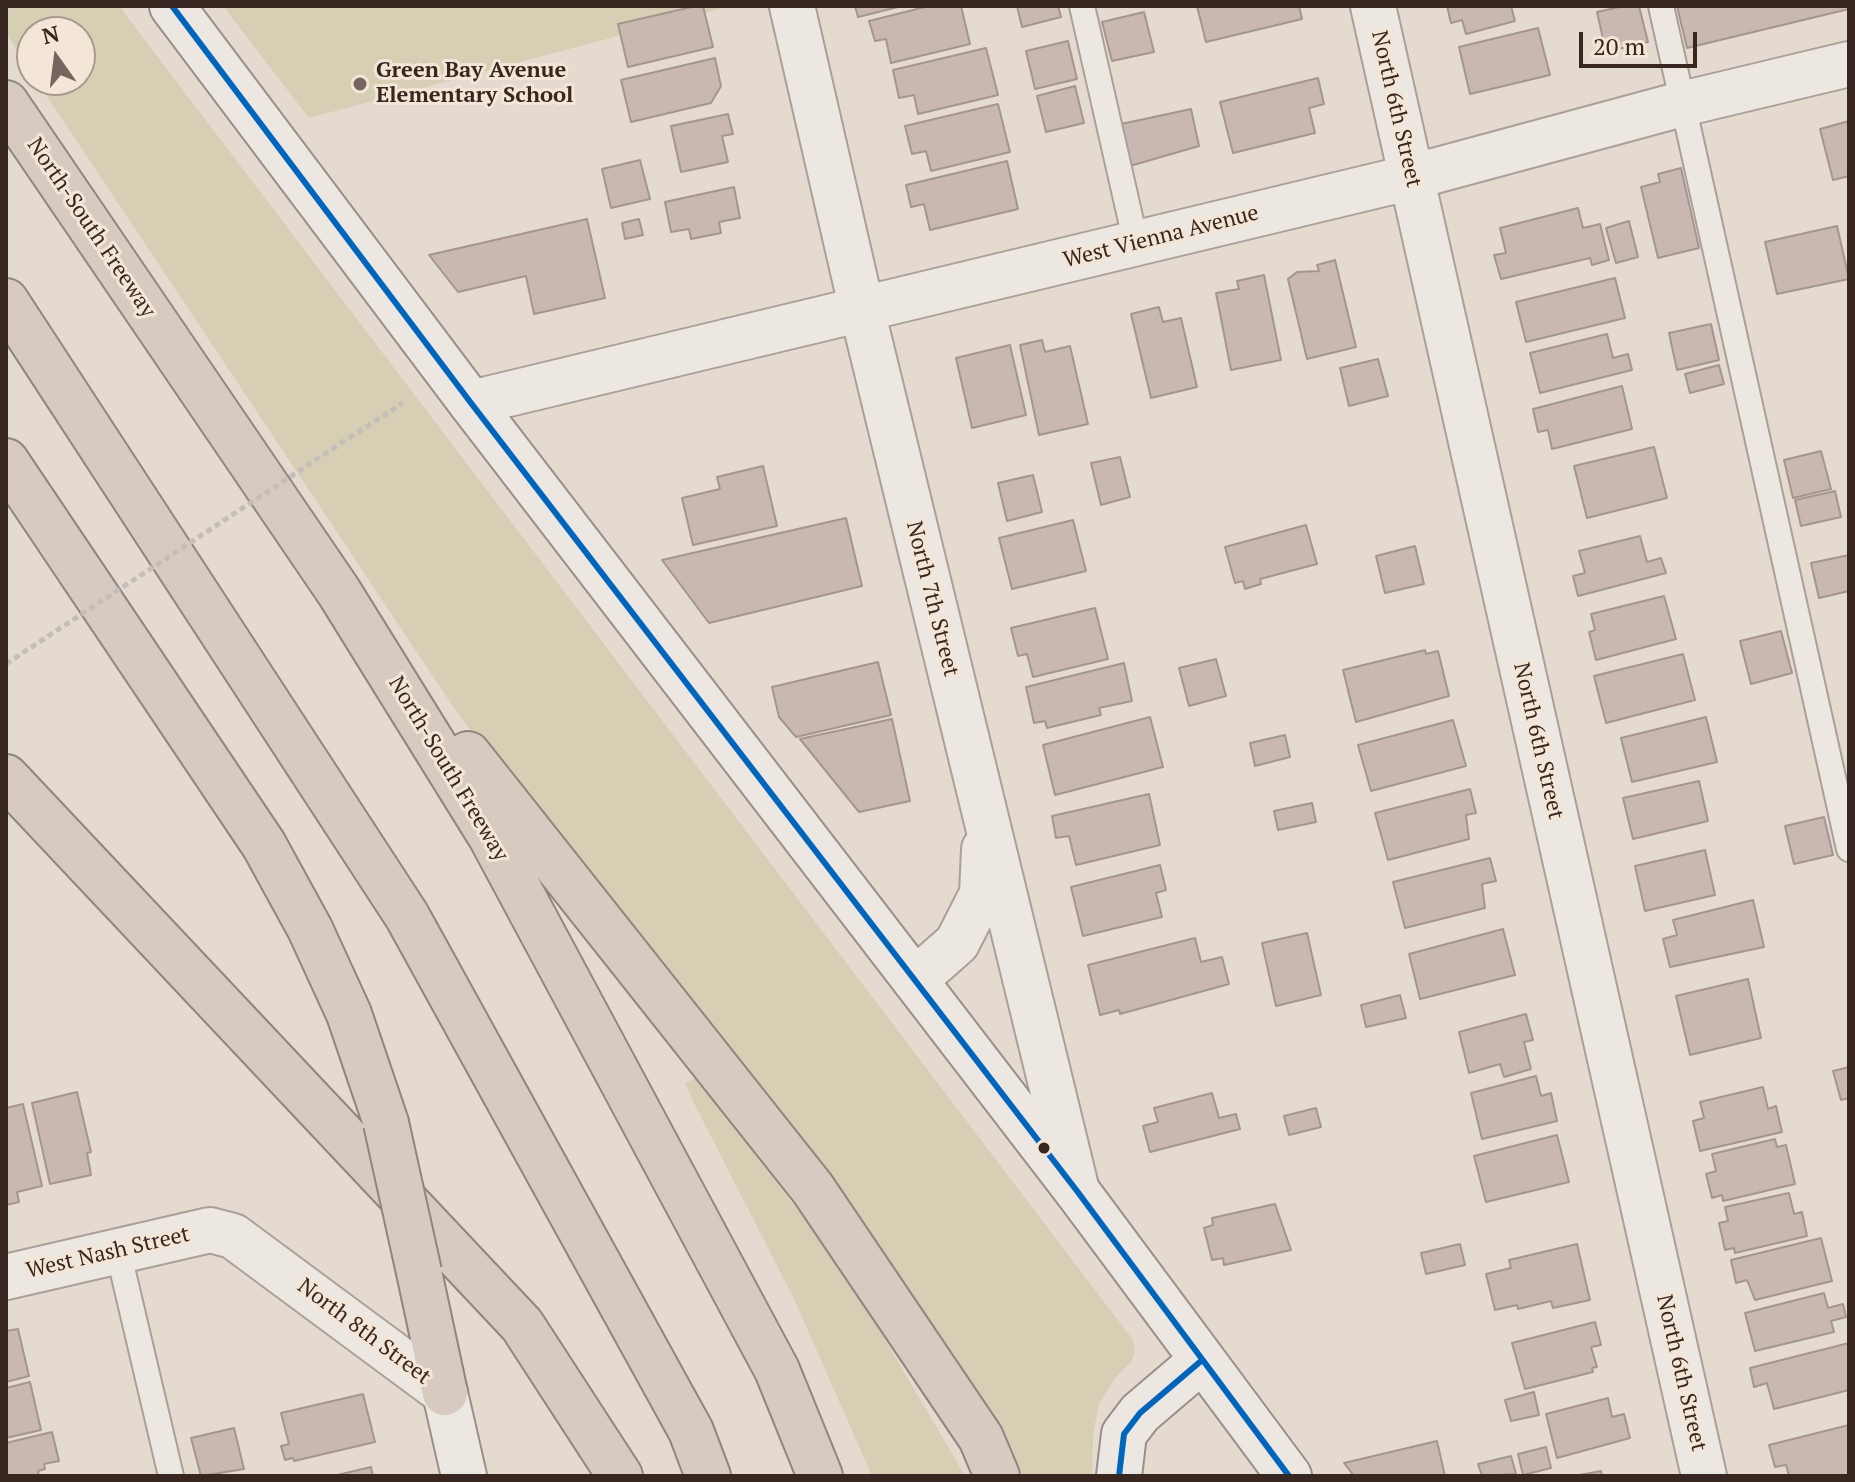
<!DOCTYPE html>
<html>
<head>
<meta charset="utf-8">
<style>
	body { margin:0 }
	#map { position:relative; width:1855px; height:1482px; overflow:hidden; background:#e4dad0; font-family:"PT Serif",serif }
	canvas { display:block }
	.frame { position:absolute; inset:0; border:8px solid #382721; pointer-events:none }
	.north { position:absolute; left:16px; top:16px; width:80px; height:80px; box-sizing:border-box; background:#f4e6d7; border:2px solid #a99a8e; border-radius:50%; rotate:346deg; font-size:22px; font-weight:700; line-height:32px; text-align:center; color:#382721 }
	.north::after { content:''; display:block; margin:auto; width:28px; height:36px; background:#74665e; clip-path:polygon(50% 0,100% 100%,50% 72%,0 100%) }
	.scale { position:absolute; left:1579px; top:32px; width:118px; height:36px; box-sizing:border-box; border:4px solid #382721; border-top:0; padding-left:10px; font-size:24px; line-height:28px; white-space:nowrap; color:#382721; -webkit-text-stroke:6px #f4e6d7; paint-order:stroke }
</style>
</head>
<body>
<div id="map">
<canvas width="1855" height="1482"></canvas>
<div class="frame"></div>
<div class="north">N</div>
<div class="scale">20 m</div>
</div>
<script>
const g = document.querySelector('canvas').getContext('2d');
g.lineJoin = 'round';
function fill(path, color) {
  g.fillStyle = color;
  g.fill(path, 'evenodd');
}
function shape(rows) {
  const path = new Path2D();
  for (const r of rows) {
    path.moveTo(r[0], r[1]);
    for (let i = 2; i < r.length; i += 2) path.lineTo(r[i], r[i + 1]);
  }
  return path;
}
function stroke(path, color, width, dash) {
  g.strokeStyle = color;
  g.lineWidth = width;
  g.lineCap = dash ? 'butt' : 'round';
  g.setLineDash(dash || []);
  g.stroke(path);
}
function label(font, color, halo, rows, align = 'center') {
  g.font = font + ' "PT Serif",serif';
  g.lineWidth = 6;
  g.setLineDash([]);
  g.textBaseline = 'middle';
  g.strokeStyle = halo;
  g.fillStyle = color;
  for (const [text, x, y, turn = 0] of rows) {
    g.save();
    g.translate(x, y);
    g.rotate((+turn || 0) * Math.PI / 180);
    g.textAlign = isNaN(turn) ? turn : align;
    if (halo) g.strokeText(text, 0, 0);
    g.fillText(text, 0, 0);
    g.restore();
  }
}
const green = shape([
	[6,6,119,6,1133,1340,1135,1352,1131,1362,1116,1377,1099,1403,1093,1435,1092,1476,1013,1476,684,1003,458,714,36,80,80,80,80,32,32,32,32,74,6,33],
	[223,6,731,6,309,118],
	[696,1078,817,1235,860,1297,965,1476,872,1476,795,1301,693,1101,685,1083]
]);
const building = shape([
	[696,6,703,6,713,47,628,67,618,24,696,6],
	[855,6,902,6,858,17,855,6],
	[929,6,961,6,970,44,891,63,886,39,875,41,869,21,929,6],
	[1017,6,1058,6,1061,17,1022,27,1017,6],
	[1197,6,1299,6,1302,19,1206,42,1197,6],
	[1447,6,1511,6,1515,21,1466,34,1462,20,1451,23,1447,6],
	[1624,6,1639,6,1648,42,1606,52,1597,12,1624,6],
	[1677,6,1849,6,1849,9,1687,48,1677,6],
	[1144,12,1154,52,1112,61,1102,22,1144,12],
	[1538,28,1550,75,1470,94,1459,47,1538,28],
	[1068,41,1077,79,1035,89,1026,51,1068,41],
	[986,48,998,95,918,114,914,95,899,98,893,70,986,48],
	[715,58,721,86,711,103,631,122,621,80,715,58],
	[1318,78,1324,104,1309,108,1315,133,1233,153,1220,102,1318,78],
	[1075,86,1084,123,1046,132,1037,96,1075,86],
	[998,104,1010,152,931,171,926,151,912,154,905,126,998,104],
	[1191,109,1199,146,1130,166,1121,124,1191,109],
	[728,114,733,134,722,136,728,162,681,172,671,126,728,114],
	[1849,121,1849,176,1833,180,1820,129,1849,121],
	[640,160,650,199,611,208,602,169,640,160],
	[1007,161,1018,209,930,230,924,204,911,207,906,185,1007,161],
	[1681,168,1699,248,1658,258,1641,187,1660,182,1658,174,1681,168],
	[734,187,740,218,719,222,721,233,691,239,689,229,671,232,665,202,734,187],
	[1578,208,1583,228,1600,224,1609,260,1592,265,1590,258,1501,279,1494,255,1506,253,1500,228,1578,208],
	[587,219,605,298,534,314,526,276,458,292,429,255,587,219],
	[639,219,643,235,625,239,622,223,639,219],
	[1629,221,1638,257,1616,263,1606,228,1629,221],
	[1837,226,1849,279,1777,294,1765,242,1837,226],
	[1335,260,1356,347,1307,359,1288,279,1297,272,1319,271,1317,265,1335,260],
	[1264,275,1281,360,1231,370,1216,293,1239,289,1237,281,1264,275],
	[1615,278,1625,318,1526,342,1516,302,1615,278],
	[1159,307,1163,322,1181,318,1197,387,1151,398,1131,314,1159,307],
	[1711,324,1719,360,1677,370,1669,333,1711,324],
	[1607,334,1613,358,1628,354,1632,370,1540,393,1530,353,1607,334],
	[1042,340,1045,352,1070,346,1088,424,1039,435,1020,345,1042,340],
	[1010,345,1026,415,972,428,956,358,1010,345],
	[1378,359,1388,396,1349,406,1340,368,1378,359],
	[1719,365,1724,384,1690,393,1685,374,1719,365],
	[1622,386,1632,429,1552,449,1548,430,1538,432,1533,409,1622,386],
	[1654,447,1667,498,1587,518,1574,466,1654,447],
	[1821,451,1831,489,1793,498,1784,460,1821,451],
	[1120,457,1130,497,1101,505,1091,463,1120,457],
	[763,466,777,526,693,545,682,498,720,489,717,477,763,466],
	[1033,475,1042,512,1007,521,998,483,1033,475],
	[1835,491,1841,517,1801,526,1795,500,1835,491],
	[846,518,862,586,709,623,662,560,846,518],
	[1073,520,1086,571,1012,589,999,538,1073,520],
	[1306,525,1317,564,1260,579,1261,584,1245,589,1243,581,1235,583,1225,547,1306,525],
	[1640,536,1647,562,1661,558,1666,573,1578,596,1573,576,1585,573,1579,551,1640,536],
	[1415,546,1424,584,1385,593,1376,556,1415,546],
	[1849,555,1849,591,1819,598,1811,563,1849,555],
	[1664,596,1676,639,1596,660,1589,632,1595,630,1591,614,1664,596],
	[1095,608,1108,659,1033,677,1027,654,1018,656,1011,628,1095,608],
	[1781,631,1792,673,1751,684,1740,641,1781,631],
	[1425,650,1426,654,1438,651,1449,696,1356,722,1343,670,1425,650],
	[1683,654,1695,700,1606,723,1594,676,1683,654],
	[1216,659,1226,696,1189,706,1179,668,1216,659],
	[878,662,891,715,796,737,779,717,772,687,878,662],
	[1124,663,1132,701,1099,708,1101,715,1047,728,1045,721,1034,723,1026,687,1124,663],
	[1150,717,1163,767,1055,795,1043,745,1150,717],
	[1706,717,1717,762,1632,782,1621,738,1706,717],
	[892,719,910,801,859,812,800,739,892,719],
	[1453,720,1466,766,1371,791,1358,745,1453,720],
	[1285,735,1290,757,1255,766,1250,743,1285,735],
	[1699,781,1708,821,1633,839,1623,798,1699,781],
	[1470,789,1476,813,1466,815,1469,839,1388,860,1375,813,1470,789],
	[1149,794,1160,845,1076,865,1069,836,1056,838,1052,816,1149,794],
	[1312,803,1316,822,1278,830,1274,811,1312,803],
	[1824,817,1833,855,1794,864,1785,826,1824,817],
	[1705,850,1715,895,1645,911,1635,866,1705,850],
	[1490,858,1496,881,1482,884,1485,908,1405,928,1393,882,1490,858],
	[1160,865,1166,890,1156,893,1162,917,1083,936,1071,887,1160,865],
	[1753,900,1764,947,1670,967,1663,939,1677,935,1673,920,1753,900],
	[1503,929,1515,975,1420,999,1409,954,1503,929],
	[1307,933,1321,995,1276,1006,1262,943,1307,933],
	[1195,938,1201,962,1222,957,1229,984,1120,1014,1119,1010,1100,1015,1088,965,1195,938],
	[1748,979,1761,1038,1690,1055,1676,996,1748,979],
	[1400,995,1406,1018,1366,1027,1361,1005,1400,995],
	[1526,1014,1533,1040,1524,1042,1531,1069,1504,1077,1500,1064,1469,1073,1459,1032,1526,1014],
	[1849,1067,1849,1098,1841,1100,1833,1071,1849,1067],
	[1536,1076,1541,1096,1551,1093,1557,1121,1482,1139,1471,1093,1536,1076],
	[1763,1087,1768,1109,1776,1106,1782,1132,1700,1151,1693,1121,1704,1118,1700,1102,1763,1087],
	[77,1092,91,1152,87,1153,91,1175,50,1184,32,1103,77,1092],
	[1212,1093,1219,1118,1236,1114,1240,1129,1150,1152,1143,1126,1158,1122,1154,1108,1212,1093],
	[23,1104,42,1186,17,1192,19,1202,6,1205,6,1108,23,1104],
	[1316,1108,1321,1127,1289,1135,1284,1116,1316,1108],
	[1557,1135,1569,1182,1486,1202,1474,1156,1557,1135],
	[1775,1139,1777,1147,1786,1145,1795,1184,1723,1201,1722,1195,1712,1198,1706,1174,1716,1171,1712,1154,1775,1139],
	[1789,1193,1794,1214,1802,1212,1807,1236,1735,1253,1734,1248,1725,1250,1719,1223,1728,1221,1725,1207,1789,1193],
	[1275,1204,1291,1250,1224,1265,1223,1258,1212,1260,1204,1228,1213,1225,1212,1218,1275,1204],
	[1821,1238,1832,1281,1755,1300,1747,1280,1736,1283,1731,1260,1821,1238],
	[1460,1244,1465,1265,1426,1274,1421,1253,1460,1244],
	[1577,1244,1590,1300,1553,1308,1551,1301,1518,1309,1517,1305,1495,1310,1486,1274,1511,1268,1509,1260,1577,1244],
	[1824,1293,1828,1308,1843,1304,1846,1317,1831,1321,1834,1332,1755,1351,1745,1313,1824,1293],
	[1595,1322,1601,1345,1591,1347,1597,1367,1592,1368,1593,1372,1525,1389,1512,1343,1595,1322],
	[18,1329,29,1376,6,1382,6,1331,18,1329],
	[1849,1343,1849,1390,1774,1409,1767,1383,1754,1387,1750,1368,1849,1343],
	[30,1382,41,1430,6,1438,6,1388,30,1382],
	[1534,1392,1539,1415,1511,1421,1505,1400,1534,1392],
	[363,1394,375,1442,294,1461,293,1458,285,1460,281,1446,289,1444,281,1413,363,1394],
	[1608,1398,1612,1417,1624,1414,1630,1438,1557,1458,1546,1414,1608,1398],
	[1849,1425,1849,1476,1789,1476,1786,1465,1775,1467,1769,1445,1849,1425],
	[234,1428,244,1469,201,1476,191,1438,234,1428],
	[52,1432,59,1461,44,1464,45,1469,38,1471,39,1476,6,1476,6,1443,52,1432],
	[1437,1441,1445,1476,1354,1476,1344,1463,1437,1441],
	[1546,1447,1551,1468,1523,1475,1518,1454,1546,1447],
	[1511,1456,1516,1474,1482,1476,1478,1464,1511,1456],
	[371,1467,373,1476,333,1476,371,1467],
	[1601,1471,1602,1476,1574,1476,1601,1471]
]);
const path = shape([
	[349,438,403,403]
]);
const lane = shape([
	[1082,6,1136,243],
	[1661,6,1849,849],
	[118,1251,171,1476]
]);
const street = shape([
	[792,6,862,310,1077,1191],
	[1373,6,1704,1476],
	[471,403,1412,177,1682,104,1849,64],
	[915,980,957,943,982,894,984,849],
	[6,1277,210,1230,233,1236,445,1393]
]);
const secondary = shape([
	[172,6,471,403,1077,1191,1289,1476],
	[445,1393,464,1476],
	[1119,1476,1124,1434,1140,1413,1201,1361]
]);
const highway = shape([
	[6,103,339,592,491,837,777,1370,820,1476],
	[6,301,407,916,691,1431,708,1476],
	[6,461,264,845,310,929,349,1014,386,1123],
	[468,754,813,1189,981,1438,997,1476],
	[6,777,522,1325,620,1476],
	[419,1272,445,1393]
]);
const pathBridge = shape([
	[6,664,349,438]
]);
const highwayBridge = shape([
	[386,1123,419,1272]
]);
const bus1 = shape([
	[172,6,471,403,1077,1191,1289,1476],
	[1119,1476,1124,1434,1140,1413,1201,1361]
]);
const markers = [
	[360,84,8,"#74665e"],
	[1044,1148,7,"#382721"]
];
const poiNames = [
	["Green Bay Avenue",376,71],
	["Elementary School",376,96]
];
const streetNames = [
	["North 6th Street",1396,109,77],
	["North-South Freeway",91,228,56],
	["West Vienna Avenue",1161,237,-14],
	["North 7th Street",932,599,76],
	["North 6th Street",1538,741,77],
	["North-South Freeway",448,769,59],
	["West Nash Street",108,1253,-13],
	["North 8th Street",364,1332,37],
	["North 6th Street",1681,1373,77]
];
fill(green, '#d6cfb3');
fill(building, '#c8b8b1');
stroke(building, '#a4968f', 2);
stroke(lane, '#aaa098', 28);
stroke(street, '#aaa098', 48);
stroke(secondary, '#998f88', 48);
stroke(highway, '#8f867f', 48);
stroke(path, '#c5beb8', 5, [6, 4]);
stroke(lane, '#ece7e1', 24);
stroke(street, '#ece7e1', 44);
stroke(secondary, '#ece7e1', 44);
stroke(highway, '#d6cac1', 44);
stroke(highwayBridge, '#8f867f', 48, []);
stroke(pathBridge, '#c5beb8', 5, [6, 4]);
stroke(highwayBridge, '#d6cac1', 44);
stroke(bus1, '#0065bd', 6);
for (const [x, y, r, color] of markers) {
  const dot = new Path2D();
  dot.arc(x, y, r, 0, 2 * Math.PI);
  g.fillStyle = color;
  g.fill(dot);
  stroke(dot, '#f4e6d7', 3);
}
label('bold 22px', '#382721', '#f4e6d7', poiNames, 'left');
label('22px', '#382721', '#f4e6d7', streetNames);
</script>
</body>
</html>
